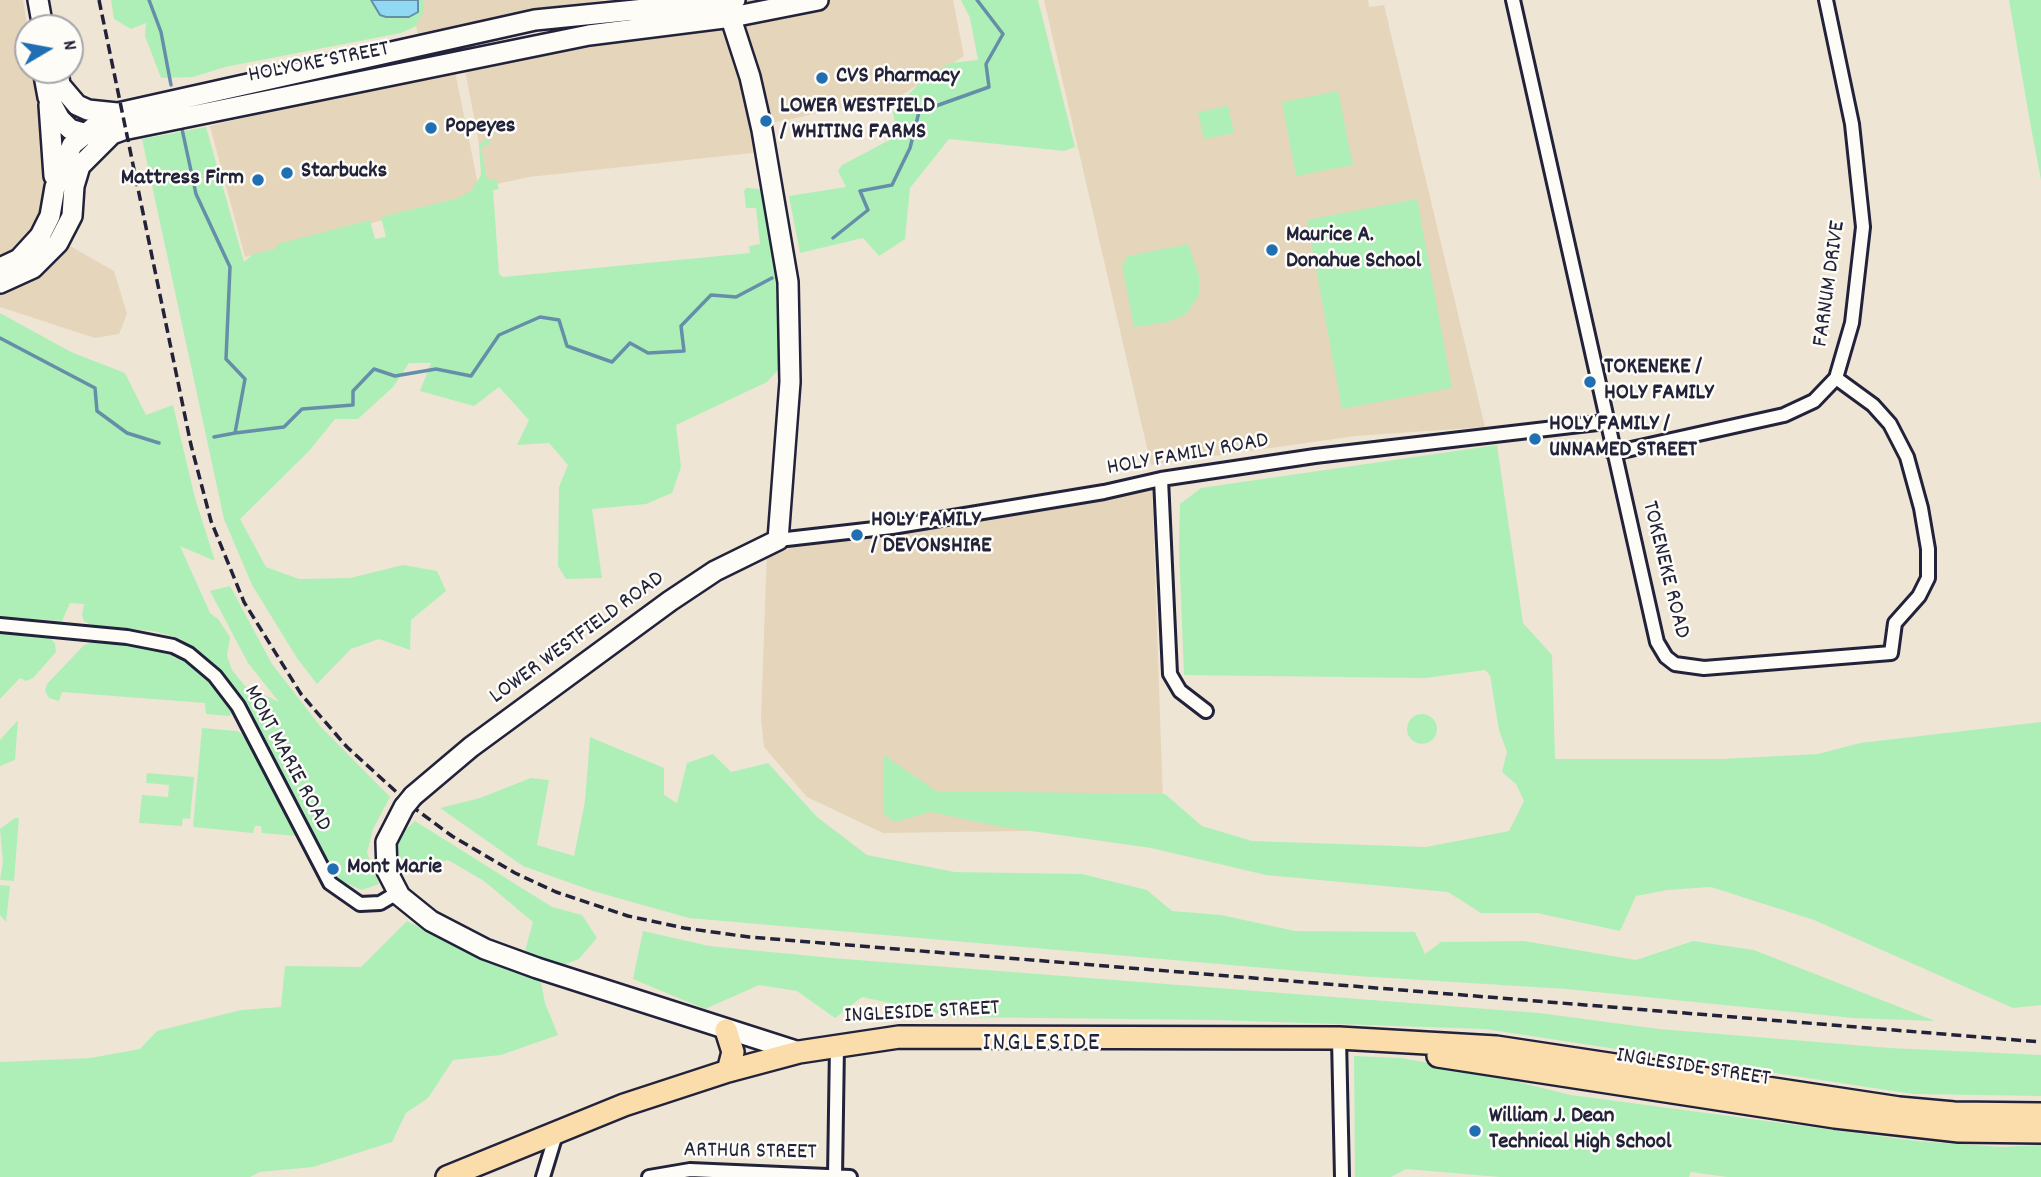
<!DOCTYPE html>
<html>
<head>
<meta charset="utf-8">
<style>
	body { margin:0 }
	#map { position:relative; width:2041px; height:1177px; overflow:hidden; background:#efe5d4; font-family:Dekko,sans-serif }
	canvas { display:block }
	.north { position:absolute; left:14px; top:14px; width:70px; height:70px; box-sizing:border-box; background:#fdfcf7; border:2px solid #a5a5ac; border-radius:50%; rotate:80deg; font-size:19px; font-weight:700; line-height:28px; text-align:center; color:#22223b }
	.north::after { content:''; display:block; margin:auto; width:24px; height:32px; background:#1f6fb2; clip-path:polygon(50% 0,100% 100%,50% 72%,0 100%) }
</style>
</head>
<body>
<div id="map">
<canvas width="2041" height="1177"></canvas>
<div class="north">N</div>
</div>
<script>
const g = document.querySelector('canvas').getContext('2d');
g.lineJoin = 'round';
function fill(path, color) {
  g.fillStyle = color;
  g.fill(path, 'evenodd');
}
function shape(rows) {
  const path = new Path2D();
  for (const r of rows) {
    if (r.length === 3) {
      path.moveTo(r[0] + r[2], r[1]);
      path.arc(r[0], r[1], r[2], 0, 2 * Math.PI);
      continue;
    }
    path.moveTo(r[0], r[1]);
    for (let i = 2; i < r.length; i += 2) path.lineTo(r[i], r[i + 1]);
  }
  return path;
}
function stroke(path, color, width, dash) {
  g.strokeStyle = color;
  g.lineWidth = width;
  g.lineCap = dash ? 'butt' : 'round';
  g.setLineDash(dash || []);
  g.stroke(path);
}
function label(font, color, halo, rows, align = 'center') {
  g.font = font + ' Dekko,sans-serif';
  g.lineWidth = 5;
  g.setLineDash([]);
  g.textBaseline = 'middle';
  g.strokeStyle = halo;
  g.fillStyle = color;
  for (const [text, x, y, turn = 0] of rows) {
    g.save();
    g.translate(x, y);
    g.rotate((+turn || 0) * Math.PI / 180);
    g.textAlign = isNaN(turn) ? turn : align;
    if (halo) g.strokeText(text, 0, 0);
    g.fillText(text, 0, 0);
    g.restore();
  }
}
const built = shape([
	[0,0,23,0,28,31,28,70,34,70,48,150,70,246,114,271,127,314,119,334,95,338,0,307],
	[411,0,603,0,418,35],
	[741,0,953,0,964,56,900,96,767,124],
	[1044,0,1368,0,1369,7,1384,5,1485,427,1355,436,1151,465],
	[727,27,761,152,529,177,487,186,465,70,537,51],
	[454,67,480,194,245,257,210,126],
	[1152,489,1164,829,883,833,807,797,764,747,761,719,767,550]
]);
const green = shape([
	[111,0,423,0,424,10,416,26,401,33,225,67,193,77,161,78,145,36,146,23,131,29,114,19],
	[961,0,1038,0,1075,147,1064,151,949,139,910,188,905,239,879,256,863,238,800,253,789,196,846,187,838,171,842,165,897,136,893,112,922,80,950,63,978,60,970,18],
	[2009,0,2041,0,2041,180,2030,122],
	[1338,91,1353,165,1296,176,1282,102],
	[1228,106,1234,133,1204,139,1198,112],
	[206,127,244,262,253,254,275,249,278,244,370,220,375,239,386,237,381,217,459,198,472,190,481,175,479,145,484,140,489,139,490,144,481,147,487,180,496,179,499,189,493,190,499,274,503,277,750,253,749,246,760,244,756,208,746,208,744,191,746,188,760,189,767,198,776,249,782,314,778,370,767,382,676,425,681,467,672,493,646,504,592,509,602,578,566,579,558,566,559,487,568,465,549,443,517,445,529,420,499,387,474,406,420,391,431,363,409,363,393,387,358,419,335,419,309,451,240,519,266,567,299,579,350,578,403,565,437,571,446,591,411,620,410,650,379,639,351,649,317,684,297,658,252,585,224,519,142,139],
	[1417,199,1452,388,1342,409,1307,220],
	[1188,244,1199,276,1199,295,1186,314,1168,322,1134,327,1122,266,1128,256],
	[0,313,71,352,125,373,146,415,173,405,195,498,215,561,180,546,210,613,218,619,230,637,227,656,232,670,245,686,279,702,248,663,210,591,230,586,272,664,320,726,390,797,373,829,367,853,379,884,362,890,336,879,244,700,202,653,179,638,153,631,93,626,84,621,82,615,84,604,70,603,62,621,0,617],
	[1497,445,1523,623,1552,655,1555,759,1721,759,1818,754,1860,743,2041,722,2041,1005,2013,1008,1814,920,1711,887,1667,890,1636,896,1620,931,1537,913,1481,913,1448,892,1266,875,1151,848,996,826,931,812,894,822,884,814,884,755,936,791,1165,794,1202,826,1252,841,1426,847,1509,831,1524,801,1516,784,1502,772,1507,752,1499,730,1490,675,1485,670,1425,678,1184,675,1179,548,1180,504,1201,488],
	[0,632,48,636,55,643,56,652,33,678,26,681,20,678,0,699],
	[98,640,136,644,170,651,174,658,181,656,216,688,232,713,229,716,206,714,205,703,62,692,59,701,49,698,45,691,47,684,84,645],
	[1422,729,15],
	[18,720,15,760,0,766,0,740],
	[202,728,237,731,249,738,297,836,262,833,261,826,255,826,253,833,193,827],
	[590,737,664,768,664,795,677,803,687,763,713,754,731,772,768,763,817,817,867,855,955,872,1082,874,1147,890,1172,911,1221,915,1295,931,1415,932,1425,954,1441,942,1524,941,1636,960,1693,941,1754,950,1935,1021,1853,1018,1566,989,1357,976,689,918,593,891,523,866,440,808,480,798,531,778,549,780,537,845,574,856,585,801],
	[147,773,194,777,190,819,183,818,182,826,139,823,142,795,168,797,169,785,146,783],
	[15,818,19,818,14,881,0,880,3,862,0,829],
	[415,821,552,907,582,915,597,938,579,959,561,966,525,951,533,922,484,881,448,860,406,874,396,848,404,831],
	[0,885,10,886,6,922,0,915],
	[407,921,476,955,541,982,545,1003,558,1035,501,1055,453,1060,428,1098,406,1113,392,1142,313,1167,260,1172,250,1177,0,1177,0,1062,90,1058,140,1049,157,1031,241,1010,281,1007,285,966,361,967],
	[643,931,709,946,832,958,1539,1013,1659,1029,1890,1048,2041,1055,2041,1096,1913,1094,1485,1029,1216,1020,953,1017,862,997,835,1018,797,991,759,985,705,1009,633,979],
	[1354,1056,1401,1058,1469,1070,1571,1095,1917,1141,2001,1147,2041,1145,2041,1177,1727,1177,1691,1172,1689,1177,1500,1177,1406,1169,1391,1177,1355,1177]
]);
const water = shape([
	[371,0,418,0,418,12,409,17,386,17,380,15,371,0]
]);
const stream = shape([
	[149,0,161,32,171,85],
	[182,129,196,194,230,267,226,359,245,379,235,433,214,437],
	[833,238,868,210,860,191,892,185,910,148,919,112,989,87,986,64,1003,34,977,0],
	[0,338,95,388,97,411,127,433,159,443],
	[235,433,284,427,302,409,353,405,353,391,374,369,395,376,436,369,471,376,499,335,540,317,559,320,567,346,612,362,630,343,648,353,684,351,681,326,711,295,736,297,772,278]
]);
const street = shape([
	[1513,0,1657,642,1666,657,1675,664,1704,668,1891,653,1895,623,1919,596,1928,578,1928,549,1921,508,1907,457,1890,424,1873,405,1836,378],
	[1613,453,1784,415,1814,401,1836,378,1852,323,1863,227,1852,124,1826,0],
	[1161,479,1170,674,1180,691,1206,711],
	[778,540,892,527,1104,492,1161,479,1315,456,1606,422],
	[0,625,127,637,173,646,189,654,215,676,238,706,330,883,360,904,380,903,397,893],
	[1339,1038,1342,1177],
	[543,1177,557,1131],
	[649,1177,690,1170,850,1177],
	[835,1177,837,1045]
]);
const secondary = shape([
	[38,0,43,28],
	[43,70,48,97,60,119,70,129,94,136],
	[58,70,60,85,77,105,88,110,117,113],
	[49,105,54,176],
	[0,268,19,259,40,236,50,216,55,187,72,145,100,122,118,113,535,20,735,0],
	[0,283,33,268,58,243,72,216,74,186,80,166,112,134,123,130,589,35,732,17,818,0],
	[413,796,471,747,670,601,715,571,778,540,790,382,788,282,762,130,750,77,725,0],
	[404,807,386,842,387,871,400,896,431,921,485,949,537,968,799,1052]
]);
const primary = shape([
	[726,1030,733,1052,728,1071],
	[1438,1056,1835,1117,1959,1131,2041,1132],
	[447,1177,624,1105,728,1071,799,1052,899,1037,1339,1038,1496,1047,1899,1108,1954,1113,2041,1114]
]);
const rail = shape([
	[99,0,191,445,211,521,244,602,301,694,347,747,414,808,452,836,515,873,556,892,628,916,684,928,749,937,2041,1042]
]);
const secondaryBridge = shape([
	[404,807,413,796]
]);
const markers = [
	[822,78,7,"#1f6fb2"],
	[766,121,7,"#1f6fb2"],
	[431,128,7,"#1f6fb2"],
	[287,173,7,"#1f6fb2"],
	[258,180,7,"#1f6fb2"],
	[1272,250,7,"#1f6fb2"],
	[1590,382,7,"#1f6fb2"],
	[1535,439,7,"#1f6fb2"],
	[857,535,7,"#1f6fb2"],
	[333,869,7,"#1f6fb2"],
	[1475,1131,7,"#1f6fb2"]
];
const streetNames = [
	["HOLYOKE STREET",319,64,-11],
	["FARNUM DRIVE",1831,284,-82],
	["HOLY FAMILY ROAD",1188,456,-10],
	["TOKENEKE ROAD",1664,570,76],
	["LOWER WESTFIELD ROAD",578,639,-36],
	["MONT MARIE ROAD",286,759,62],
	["INGLESIDE STREET",922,1014,-3],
	["INGLESIDE STREET",1693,1069,9],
	["ARTHUR STREET",750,1153,1]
];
const poiNames = [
	["CVS Pharmacy",836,78],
	["LOWER WESTFIELD",780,108],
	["/ WHITING FARMS",780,134],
	["Popeyes",445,128],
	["Starbucks",301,173],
	["Mattress Firm",244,180,"right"],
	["Maurice A.",1286,237],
	["Donahue School",1286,263],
	["TOKENEKE /",1604,369],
	["HOLY FAMILY",1604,395],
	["HOLY FAMILY /",1549,426],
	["UNNAMED STREET",1549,452],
	["HOLY FAMILY",871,522],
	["/ DEVONSHIRE",871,548],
	["Mont Marie",347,869],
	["William J. Dean",1489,1118],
	["Technical High School",1489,1144]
];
const quarterNames = [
	["INGLESIDE",1042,1045]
];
fill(built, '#e5d5bb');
fill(green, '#aeefb8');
fill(water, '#91d8f3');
stroke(water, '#658fa9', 2);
stroke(stream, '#658fa9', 3.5);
stroke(street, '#22223b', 18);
stroke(secondary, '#22223b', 24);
stroke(primary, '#22223b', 26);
stroke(street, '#fdfcf7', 12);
stroke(secondary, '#fdfcf7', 19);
stroke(primary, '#faddab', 21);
stroke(rail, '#22223b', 3.5, [10, 5]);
stroke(secondaryBridge, '#22223b', 24, []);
stroke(secondaryBridge, '#fdfcf7', 19);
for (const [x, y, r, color] of markers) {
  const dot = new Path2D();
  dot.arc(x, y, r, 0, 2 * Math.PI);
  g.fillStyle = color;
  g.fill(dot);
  stroke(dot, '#fdfcf7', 2.5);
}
label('23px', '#22223b', '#fdfcf7', streetNames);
label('bold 23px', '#22223b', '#fdfcf7', poiNames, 'left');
g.letterSpacing = '2px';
label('26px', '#22223b', '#fdfcf7', quarterNames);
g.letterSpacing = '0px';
</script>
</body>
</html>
